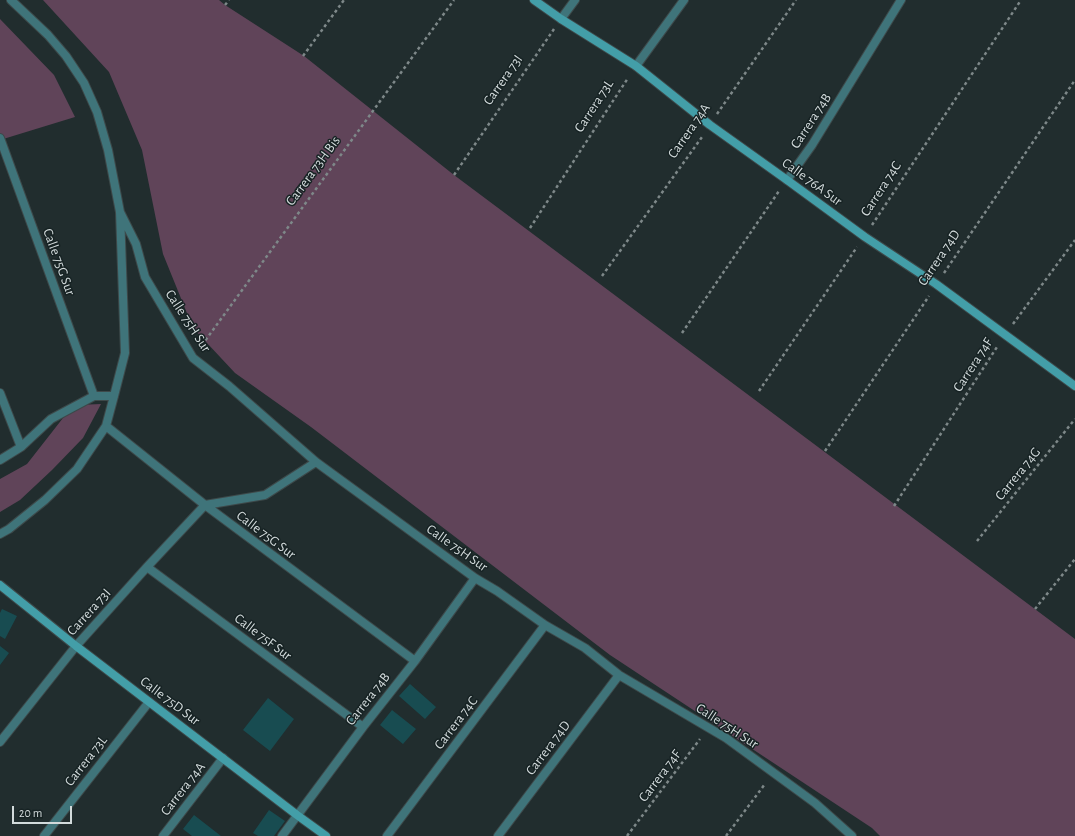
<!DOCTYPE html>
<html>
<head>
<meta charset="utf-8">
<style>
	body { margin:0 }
	#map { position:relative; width:1075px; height:836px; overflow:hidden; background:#212d2e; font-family:"Alegreya Sans",sans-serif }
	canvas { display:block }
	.scale { position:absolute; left:12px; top:806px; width:60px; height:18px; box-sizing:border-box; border:2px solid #d2dadb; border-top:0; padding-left:5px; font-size:12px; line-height:14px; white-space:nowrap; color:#d2dadb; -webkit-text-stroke:3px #172324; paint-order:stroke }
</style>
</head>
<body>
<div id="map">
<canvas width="1075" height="836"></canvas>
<div class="scale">20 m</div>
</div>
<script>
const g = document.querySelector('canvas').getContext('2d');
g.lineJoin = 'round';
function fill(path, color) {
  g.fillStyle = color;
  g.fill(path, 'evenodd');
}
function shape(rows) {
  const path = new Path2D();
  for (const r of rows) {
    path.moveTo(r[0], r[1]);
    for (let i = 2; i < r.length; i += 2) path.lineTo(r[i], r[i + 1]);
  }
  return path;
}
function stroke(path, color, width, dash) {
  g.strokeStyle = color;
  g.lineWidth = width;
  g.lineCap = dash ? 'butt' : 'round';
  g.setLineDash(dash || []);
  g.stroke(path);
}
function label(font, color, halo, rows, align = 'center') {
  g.font = font + ' "Alegreya Sans",sans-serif';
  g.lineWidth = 3;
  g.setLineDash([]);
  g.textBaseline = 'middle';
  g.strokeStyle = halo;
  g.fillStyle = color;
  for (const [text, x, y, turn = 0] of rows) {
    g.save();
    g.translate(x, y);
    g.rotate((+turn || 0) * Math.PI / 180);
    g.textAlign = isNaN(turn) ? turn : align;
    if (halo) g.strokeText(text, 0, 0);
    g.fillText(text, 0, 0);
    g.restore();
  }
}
const green = shape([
	[43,0,219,0,225,5,304,56,454,175,1075,639,1075,836,880,836,872,828,610,655,311,427,235,373,193,328,163,254,142,150,109,72],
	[0,19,54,75,75,117,0,140],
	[101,404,83,438,52,470,20,500,0,512,0,479,27,464,63,418,78,405]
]);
const building = shape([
	[2,609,17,616,5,639,0,636,0,613],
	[0,646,9,653,0,665],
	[410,684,436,707,425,719,399,696],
	[268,698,294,719,270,751,243,730],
	[392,710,416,729,403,744,380,725],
	[269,810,285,821,274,836,258,836,253,833],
	[194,815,221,836,192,836,183,829]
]);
const path = shape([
	[225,5,229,0],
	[303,56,344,0],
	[717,114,796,0],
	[454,175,554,29],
	[872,225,1021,0],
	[530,228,628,78],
	[944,273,1075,80],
	[602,276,702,137],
	[1013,324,1075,240],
	[682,333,779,191],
	[202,345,454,0],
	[759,391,857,247],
	[825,451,929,296],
	[894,506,997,347],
	[977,541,1075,419],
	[1035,609,1075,559],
	[627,836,700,739],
	[726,836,765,784]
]);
const street = shape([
	[561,19,575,0],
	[636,66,684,0],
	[0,138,94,396],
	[787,180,812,145,901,0],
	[120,212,136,244,145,277,193,358,229,386,316,462,475,578,497,591,545,625,585,648,619,675,726,738,815,803,852,836],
	[0,393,21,447],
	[106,426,205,505,415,661],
	[0,460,21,447,51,419,94,396,114,396],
	[0,534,9,529,45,500,77,469,106,426,114,396,125,353,120,212,108,150,97,112,84,83,66,56,48,35,11,0],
	[147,567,363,727],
	[0,742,76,646,147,567,205,505,265,495,316,462],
	[44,836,149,702],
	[163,836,223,758],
	[282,836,363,727,415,661,475,578],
	[387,836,545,625],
	[498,836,619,675]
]);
const secondary = shape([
	[534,0,561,19,636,66,710,125,787,180,865,237,936,284,1075,386],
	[0,585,76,646,297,815,326,836]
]);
const streetNames = [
	["Carrera 73I",503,80,-55],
	["Carrera 73L",594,106,-57],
	["Carrera 74B",811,121,-57],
	["Carrera 74A",689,131,-55],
	["Carrera 73H Bis",313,171,-54],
	["Calle 76A Sur",812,182,36],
	["Carrera 74C",881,189,-57],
	["Carrera 74D",939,258,-56],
	["Calle 75G Sur",59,262,70],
	["Calle 75H Sur",188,321,57],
	["Carrera 74F",973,365,-57],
	["Carrera 74G",1018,474,-51],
	["Calle 75G Sur",266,535,37],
	["Calle 75H Sur",457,548,35],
	["Carrera 73I",89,612,-48],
	["Calle 75F Sur",263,637,37],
	["Carrera 74B",368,699,-52],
	["Calle 75D Sur",170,701,37],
	["Carrera 74C",456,723,-53],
	["Calle 75H Sur",727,726,33],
	["Carrera 74D",548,748,-53],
	["Carrera 73L",86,761,-52],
	["Carrera 74F",660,776,-53],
	["Carrera 74A",183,789,-52]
];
fill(green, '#604459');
fill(building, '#184c51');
stroke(street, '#3d494a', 10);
stroke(secondary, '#3d494a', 10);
stroke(path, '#7e8889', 2.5, [3, 3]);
stroke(street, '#3f747a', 8);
stroke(secondary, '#439ea8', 8);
label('14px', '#d2dadb', '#172324', streetNames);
</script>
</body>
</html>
